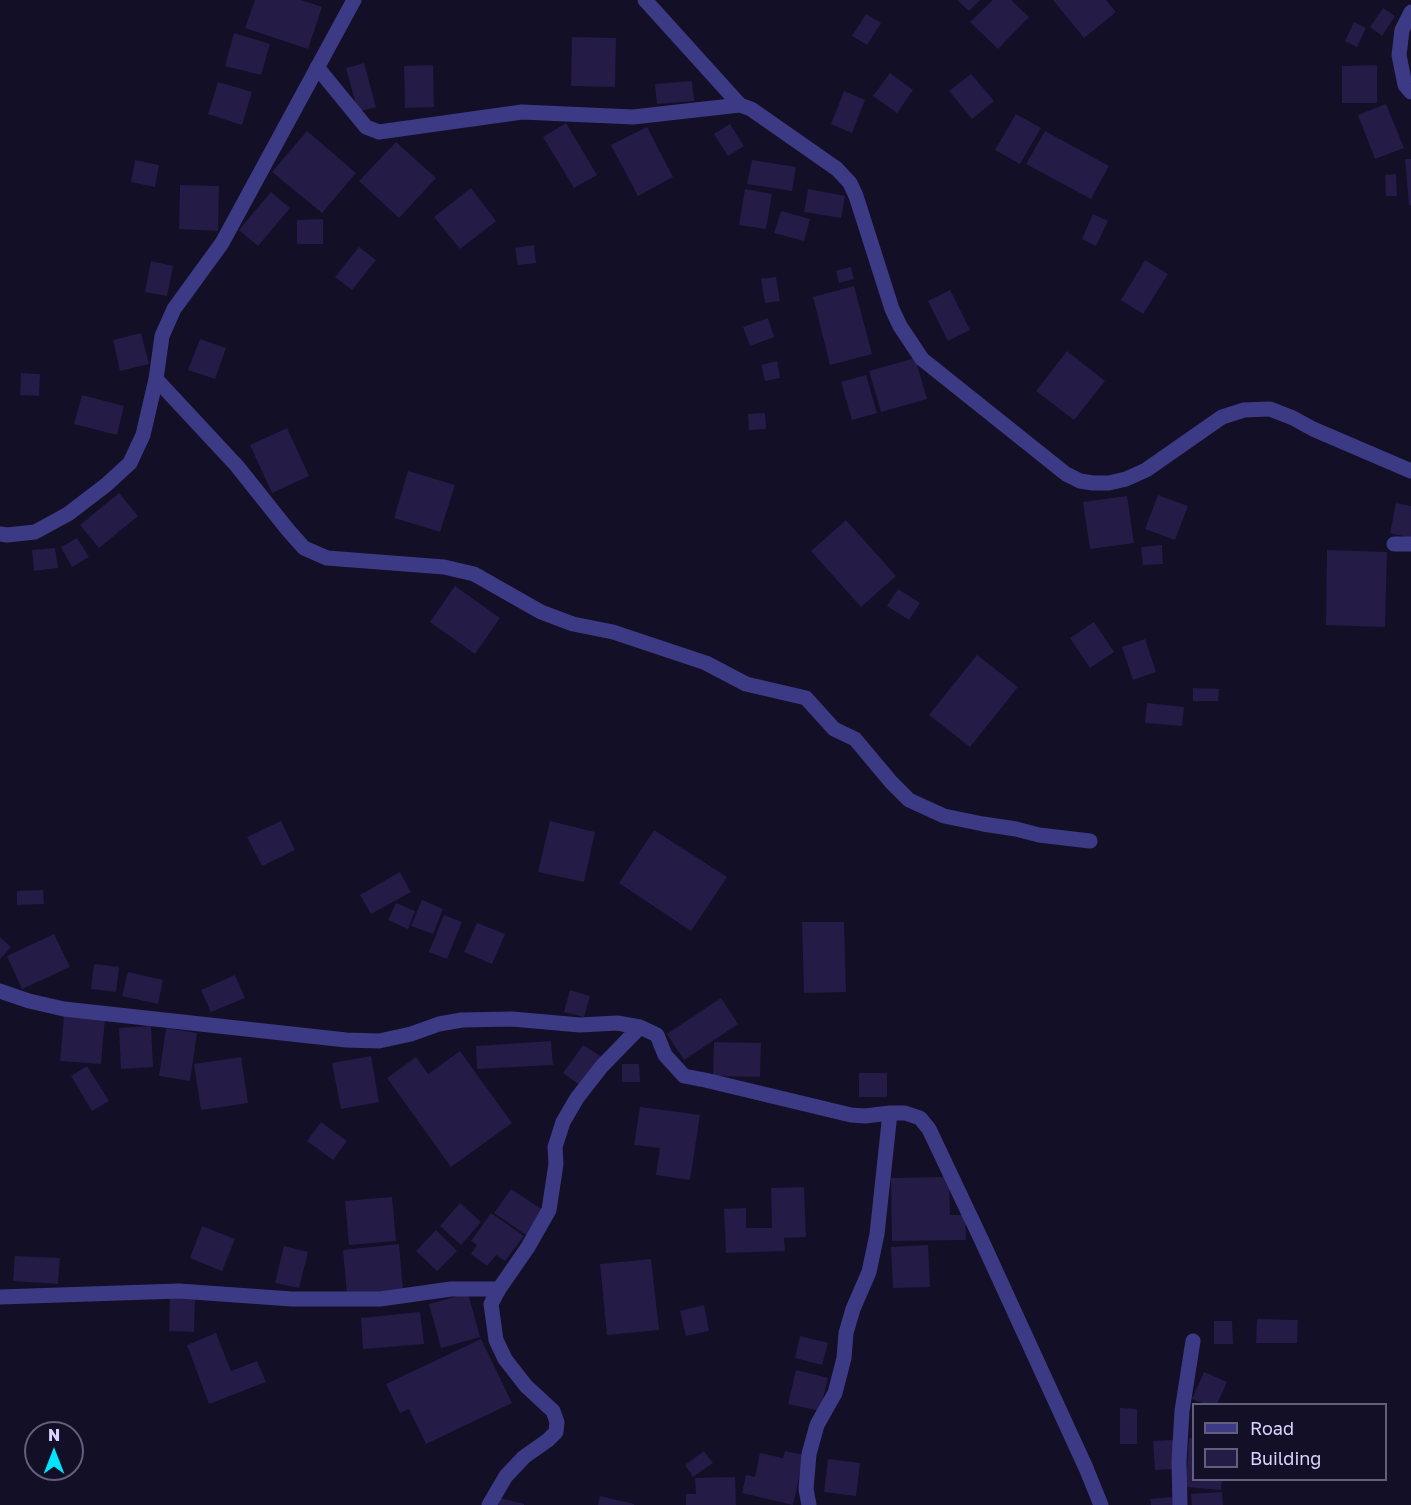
<!DOCTYPE html>
<html>
<head>
<meta charset="utf-8">
<style>
	body { margin:0 }
	#map { position:relative; width:1411px; height:1505px; overflow:hidden; background:#130f26; font-family:"Golos Text",sans-serif }
	canvas { display:block }
	.legend { position:absolute; left:1192px; top:1403px; width:195px; height:78px; box-sizing:border-box; background:#130f26; border:2px solid #625e7d; margin:0; padding:8px 10px; list-style:none; font-size:18px; color:#d9d4ff }
	.legend li { display:flex; align-items:center; gap:12px; height:30px }
	.legend b { width:30px; border:2px solid #625e7d }
	.north { position:absolute; left:24px; top:1421px; width:60px; height:60px; box-sizing:border-box; background:#130f26; border:2px solid #625e7d; border-radius:50%; rotate:0deg; font-size:16px; font-weight:700; line-height:24px; text-align:center; color:#d9d4ff }
	.north::after { content:''; display:block; margin:auto; width:21px; height:27px; background:#00e5ff; clip-path:polygon(50% 0,100% 100%,50% 72%,0 100%) }
</style>
</head>
<body>
<div id="map">
<canvas width="1411" height="1505"></canvas>
<ul class="legend">
<li><b style="height:8px;background:#3d3a85"></b>Road</li>
<li><b style="height:16px;background:#241b47"></b>Building</li>
</ul>
<div class="north">N</div>
</div>
<script>
const g = document.querySelector('canvas').getContext('2d');
g.lineJoin = 'round';
function fill(path, color) {
  g.fillStyle = color;
  g.fill(path, 'evenodd');
}
function shape(rows) {
  const path = new Path2D();
  for (const r of rows) {
    path.moveTo(r[0], r[1]);
    for (let i = 2; i < r.length; i += 2) path.lineTo(r[i], r[i + 1]);
  }
  return path;
}
function stroke(path, color, width, dash) {
  g.strokeStyle = color;
  g.lineWidth = width;
  g.lineCap = dash ? 'butt' : 'round';
  g.setLineDash(dash || []);
  g.stroke(path);
}
const building = shape([
	[255,0,301,0,322,7,308,49,245,28],
	[957,0,980,0,969,11],
	[993,0,1011,0,1029,17,998,49,970,22],
	[1053,0,1106,0,1116,12,1084,38],
	[1383,8,1395,16,1382,36,1370,27],
	[866,14,881,23,867,45,852,36],
	[1354,22,1366,28,1357,47,1345,41],
	[234,33,270,44,261,75,225,66],
	[572,37,616,38,615,87,571,86],
	[364,63,376,107,358,112,346,68],
	[433,65,434,107,405,108,404,66],
	[1377,65,1377,103,1342,103,1342,66],
	[890,73,913,90,897,113,873,96],
	[971,74,994,101,972,119,949,91],
	[692,81,694,101,657,104,655,84],
	[218,82,252,92,242,125,208,114],
	[844,91,865,100,852,133,831,124],
	[1386,104,1404,148,1375,159,1358,115],
	[1016,114,1041,128,1020,164,995,150],
	[566,123,597,175,574,188,543,137],
	[730,124,744,146,728,156,714,134],
	[647,127,673,177,638,196,611,145],
	[307,131,356,173,322,213,272,172],
	[1045,131,1109,166,1091,199,1026,164],
	[396,142,436,178,399,218,359,181],
	[1405,159,1411,159,1411,205,1409,205],
	[135,160,159,165,155,187,131,182],
	[752,160,796,167,792,191,747,184],
	[1396,174,1397,196,1386,196,1385,175],
	[180,185,219,186,218,231,179,229],
	[471,188,496,221,460,249,434,217],
	[745,189,772,194,766,229,739,225],
	[808,189,845,196,841,218,804,212],
	[271,192,290,208,258,246,239,230],
	[781,211,810,219,804,241,774,233],
	[1093,214,1108,221,1096,246,1082,239],
	[323,219,323,244,297,244,297,220],
	[534,245,536,263,518,265,515,248],
	[359,247,376,260,352,290,335,277],
	[1145,260,1168,274,1143,314,1121,300],
	[151,261,173,266,167,296,145,292],
	[851,267,854,279,839,283,836,271],
	[776,277,780,301,765,303,761,279],
	[854,286,872,354,830,365,813,297],
	[950,290,970,330,948,341,928,301],
	[768,318,774,337,750,346,743,327],
	[141,333,149,364,120,371,113,340],
	[200,339,226,348,215,379,188,370],
	[1067,351,1105,381,1074,420,1036,391],
	[915,358,927,399,881,412,869,371],
	[777,361,780,378,765,381,761,365],
	[21,373,40,374,39,396,20,395],
	[866,375,877,413,852,420,841,382],
	[82,395,124,406,117,435,74,424],
	[765,413,766,429,749,430,748,414],
	[287,428,309,476,272,493,250,445],
	[408,471,455,485,440,532,394,518],
	[119,493,138,516,99,548,80,525],
	[1158,495,1188,506,1175,540,1145,529],
	[1127,496,1134,543,1090,549,1083,502],
	[1396,503,1411,506,1411,538,1390,533],
	[846,520,896,576,861,607,811,551],
	[77,538,89,557,72,567,61,547],
	[1162,545,1163,564,1143,565,1141,547],
	[55,548,58,568,34,571,32,550],
	[1327,550,1387,552,1385,627,1326,625],
	[455,586,500,618,475,654,430,622],
	[898,589,920,603,909,620,887,606],
	[1094,622,1114,652,1090,668,1070,638],
	[1145,639,1156,672,1133,680,1122,647],
	[977,655,1018,687,970,747,929,715],
	[1193,688,1219,689,1218,701,1193,701],
	[1147,703,1184,707,1182,726,1145,723],
	[281,821,295,850,262,866,247,837],
	[550,821,595,832,584,882,538,872],
	[654,830,727,877,691,931,619,883],
	[400,872,411,892,371,914,360,895],
	[43,890,44,904,17,905,17,891],
	[422,900,443,909,433,934,411,926],
	[396,903,415,911,408,929,388,920],
	[444,915,462,922,447,959,429,952],
	[802,922,844,922,846,992,804,993],
	[477,923,505,934,492,964,464,952],
	[54,934,70,967,22,989,7,956],
	[0,937,11,947,0,959],
	[94,964,119,967,116,992,91,989],
	[128,972,163,980,158,1004,122,996],
	[235,975,245,998,211,1012,201,990],
	[570,990,590,996,584,1017,564,1012],
	[721,998,738,1024,684,1060,667,1034],
	[64,1015,105,1018,101,1064,60,1061],
	[151,1026,153,1067,121,1069,119,1028],
	[166,1028,197,1033,190,1081,159,1076],
	[551,1041,553,1065,477,1069,476,1046],
	[714,1042,761,1043,760,1077,713,1076],
	[583,1045,602,1057,581,1086,563,1073],
	[460,1051,512,1123,451,1167,387,1078,416,1057,428,1074],
	[371,1056,379,1102,341,1109,332,1063],
	[241,1057,248,1103,201,1110,194,1064],
	[622,1064,639,1064,640,1082,622,1082],
	[87,1066,109,1101,92,1111,71,1076],
	[859,1073,887,1073,887,1097,859,1097],
	[640,1107,700,1115,690,1180,656,1175,660,1148,634,1145],
	[321,1122,347,1141,333,1160,307,1141],
	[949,1177,950,1215,965,1215,966,1240,892,1241,891,1178],
	[804,1187,806,1237,784,1238,785,1251,726,1253,724,1209,746,1208,746,1228,772,1228,771,1188],
	[511,1189,543,1210,526,1235,494,1213],
	[392,1197,396,1241,349,1245,345,1201],
	[460,1203,481,1222,461,1245,440,1226],
	[491,1213,524,1236,505,1261,496,1255,487,1266,471,1254,477,1245,471,1241],
	[202,1226,235,1239,222,1271,190,1258],
	[436,1230,457,1251,437,1271,416,1251],
	[399,1244,403,1290,347,1295,343,1250],
	[928,1245,930,1287,893,1288,891,1247],
	[284,1246,308,1252,299,1288,275,1283],
	[15,1256,60,1258,58,1284,13,1281],
	[651,1259,659,1330,607,1335,600,1264],
	[468,1293,480,1337,441,1348,429,1304],
	[170,1298,195,1299,194,1332,169,1331],
	[704,1305,709,1331,686,1336,680,1311],
	[420,1312,424,1344,363,1349,361,1318],
	[1257,1319,1298,1320,1297,1343,1256,1343],
	[1214,1321,1232,1321,1233,1344,1214,1344],
	[216,1333,231,1371,257,1361,266,1382,209,1404,187,1345],
	[800,1336,828,1343,822,1365,795,1358],
	[481,1339,512,1403,426,1444,409,1409,400,1413,386,1384],
	[796,1370,828,1378,820,1411,788,1404],
	[1204,1372,1227,1382,1217,1404,1205,1404,1192,1399],
	[1120,1408,1137,1409,1137,1444,1120,1444],
	[1189,1438,1194,1438,1194,1480,1222,1480,1221,1490,1186,1487],
	[1173,1440,1174,1469,1155,1470,1153,1441],
	[704,1451,713,1463,693,1477,685,1465],
	[785,1451,804,1455,793,1505,742,1493,746,1475,755,1477,760,1453,783,1458],
	[828,1459,860,1463,856,1496,824,1492],
	[735,1477,736,1505,686,1505,686,1494,696,1494,695,1478],
	[1222,1492,1223,1505,1192,1505,1191,1494],
	[600,1496,634,1504,634,1505,598,1505],
	[1172,1497,1173,1505,1151,1505,1150,1499],
	[500,1498,524,1504,524,1505,498,1505]
]);
const minor = shape([
	[645,0,740,105,751,109,837,169,850,183,856,196,892,309,900,326,922,359,1066,474,1080,481,1093,483,1109,483,1126,479,1146,470,1222,417,1244,410,1270,409,1293,418,1313,429,1411,471],
	[1411,12,1402,30,1399,55,1405,85,1411,92],
	[317,67,366,127,379,132,522,112,633,117,740,105],
	[156,379,237,466,288,530,304,548,327,558,444,567,474,574,541,612,573,624,613,632,706,663,746,684,806,698,834,729,855,739,891,782,909,800,944,816,983,824,1016,829,1039,835,1090,841],
	[0,534,7,535,35,532,68,514,106,485,130,463,143,435,156,379,162,336,174,309,222,243,354,0],
	[1394,544,1411,544],
	[0,991,29,1001,64,1009,346,1040,379,1041,411,1034,439,1024,462,1020,512,1019,580,1025,617,1023,640,1027,657,1035,665,1055,684,1076,705,1080,851,1115,865,1116,890,1113,905,1113,920,1118,929,1129,981,1239,1086,1468,1101,1505],
	[0,1297,179,1291,292,1299,380,1299,451,1289,499,1289],
	[489,1505,506,1476,524,1457,548,1440,556,1432,557,1422,553,1411,526,1386,505,1359,496,1340,491,1304,499,1289,528,1247,549,1210,556,1164,555,1147,563,1122,577,1098,602,1066,640,1027],
	[809,1505,806,1489,809,1454,817,1425,835,1393,844,1358,846,1333,853,1309,869,1272,877,1234,890,1113],
	[1180,1505,1179,1461,1182,1411,1193,1341]
]);
fill(building, '#241b47');
stroke(minor, '#3d3a85', 15);
</script>
</body>
</html>
